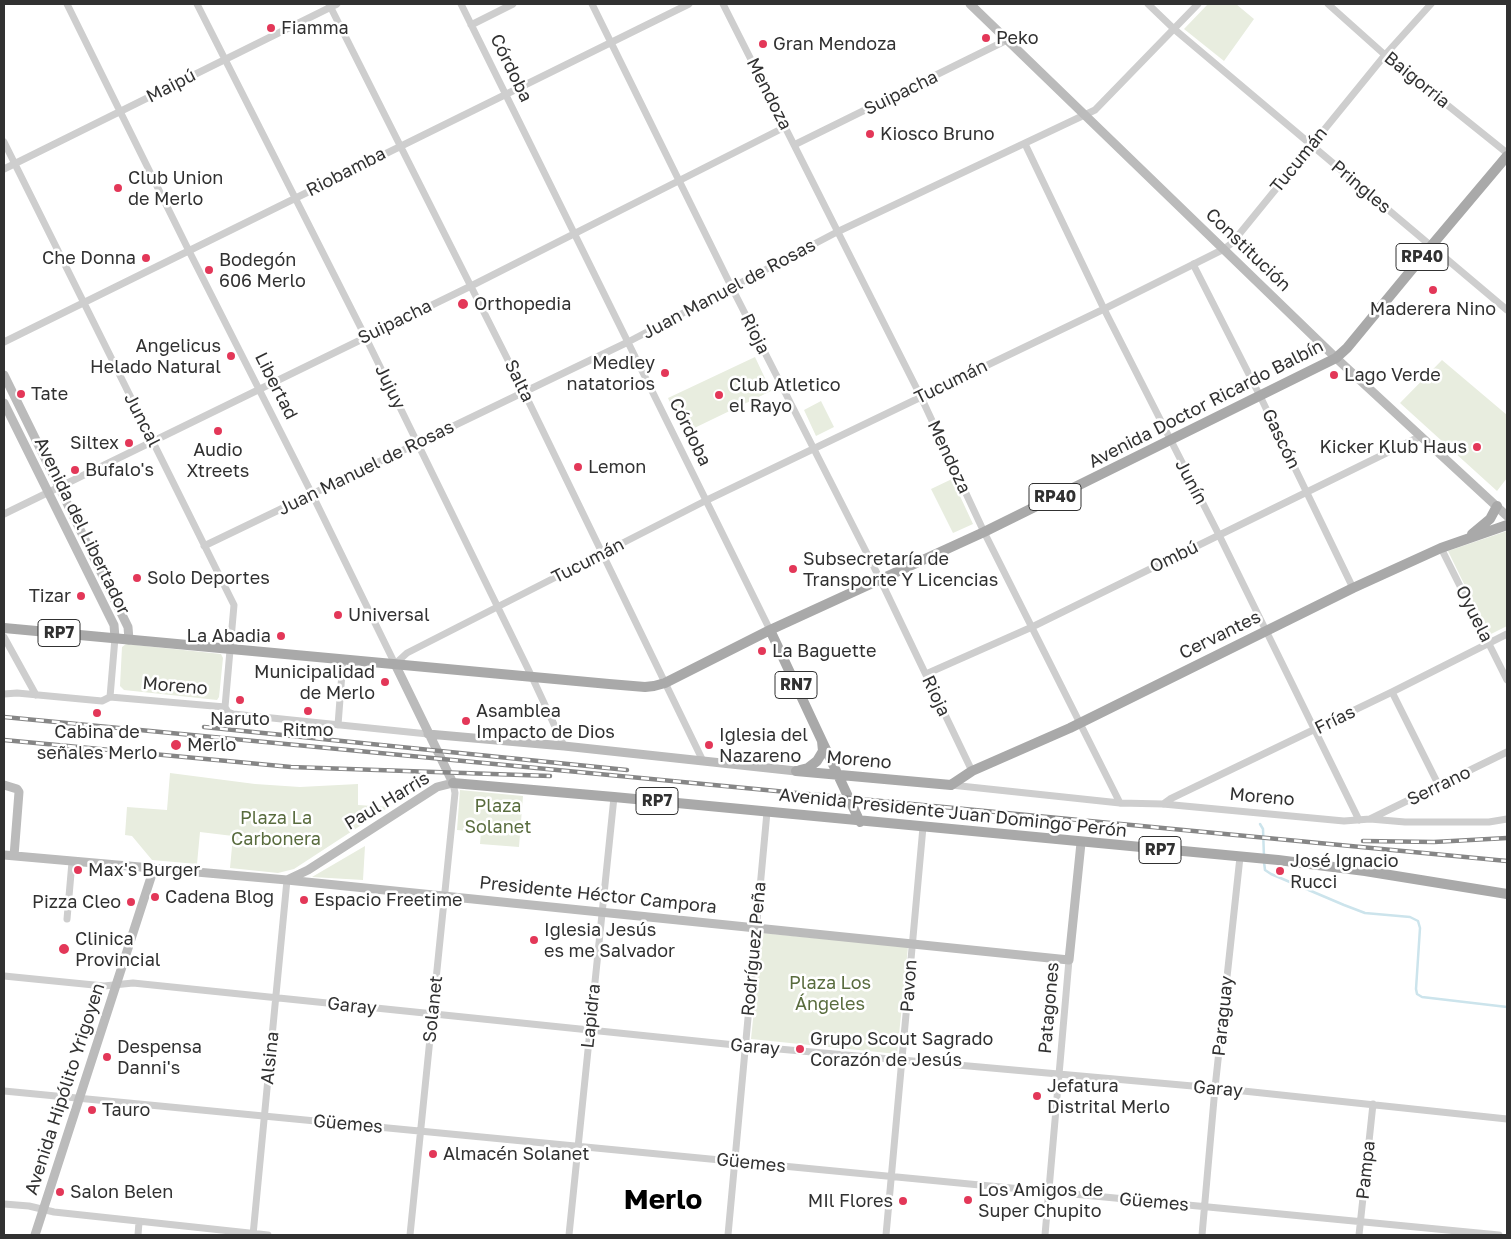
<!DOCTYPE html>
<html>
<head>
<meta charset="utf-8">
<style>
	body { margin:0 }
	#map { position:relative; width:1511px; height:1239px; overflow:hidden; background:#fff; font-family:"Golos Text",sans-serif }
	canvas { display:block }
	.frame { position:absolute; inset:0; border:5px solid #313131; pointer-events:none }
</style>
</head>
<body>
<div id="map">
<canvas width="1511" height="1239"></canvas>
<div class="frame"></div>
</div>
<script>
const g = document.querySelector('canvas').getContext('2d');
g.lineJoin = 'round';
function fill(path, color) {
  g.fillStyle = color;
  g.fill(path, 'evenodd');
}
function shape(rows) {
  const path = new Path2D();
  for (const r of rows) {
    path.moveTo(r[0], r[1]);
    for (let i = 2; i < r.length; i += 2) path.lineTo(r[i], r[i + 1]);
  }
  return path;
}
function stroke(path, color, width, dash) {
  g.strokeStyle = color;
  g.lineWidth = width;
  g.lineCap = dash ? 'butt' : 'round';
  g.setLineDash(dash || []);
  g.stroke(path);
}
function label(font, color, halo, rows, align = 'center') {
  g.font = font + ' "Golos Text",sans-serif';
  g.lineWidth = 5;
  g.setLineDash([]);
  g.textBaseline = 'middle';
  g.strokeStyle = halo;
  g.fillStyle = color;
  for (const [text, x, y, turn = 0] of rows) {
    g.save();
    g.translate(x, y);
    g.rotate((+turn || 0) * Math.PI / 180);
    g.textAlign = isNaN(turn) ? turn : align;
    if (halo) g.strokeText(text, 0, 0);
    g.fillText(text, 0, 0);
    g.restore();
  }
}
const green = shape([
	[1208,4,1236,4,1254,19,1224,61,1184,29],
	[755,357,771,391,684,433,668,398],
	[1442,360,1507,415,1507,478,1497,491,1400,403],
	[821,401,834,427,816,436,804,410],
	[952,479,973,524,953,533,931,489],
	[1507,531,1507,626,1489,635,1448,551],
	[126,644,221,654,223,658,219,697,217,700,124,690,120,686,122,647],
	[170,773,255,784,300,787,358,784,358,805,389,807,294,869,278,873,230,868,233,836,200,832,197,864,152,860,132,836,125,835,127,807,167,810],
	[460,790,523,796,519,847,480,844,481,832,457,830],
	[365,846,363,880,312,877],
	[762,933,908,947,897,1054,751,1039]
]);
const stream = shape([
	[1260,824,1263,829,1264,857],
	[1264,862,1265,870,1271,874,1344,905,1365,913,1410,917,1418,921,1420,928,1416,989,1417,994,1422,997,1507,1007]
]);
const street = shape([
	[67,4,189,251,312,494,395,664,407,653,705,501,1104,309,1224,249,1232,243,1385,55,1431,4],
	[197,4,365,336,532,677,564,746],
	[329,4,524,392,703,761],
	[461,4,770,630],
	[592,4,731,286,880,579,972,771],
	[723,4,921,397,984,532,1120,803],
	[1148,4,1174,29,1507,310],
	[1328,4,1385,55,1507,153],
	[471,25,513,4],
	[4,142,234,605,225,707],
	[1025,144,1104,309,1219,535,1359,820],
	[794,145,1007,40],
	[4,169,337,4],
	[1193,264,1260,396,1353,588],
	[4,342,689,4],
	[4,514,471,286,785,127],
	[204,546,628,342,837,232,1095,110,1198,4],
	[1441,548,1507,680],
	[4,637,36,695],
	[926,674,1032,627,1421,436],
	[1392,692,1439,786],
	[4,694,17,693,102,701,110,697,225,707,228,712,233,714,428,734],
	[110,697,115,638],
	[338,725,343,660],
	[951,785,1120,803,1163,804,1344,821,1370,819,1405,822,1489,822,1507,819],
	[1163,804,1170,799,1392,692,1507,634],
	[1370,819,1507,752],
	[67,919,72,862],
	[4,976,104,986,133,983,745,1046,1215,1088,1507,1119],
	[4,1091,1499,1235],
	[4,1204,29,1206,54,1212,268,1235],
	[138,1235,139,1222],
	[253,1235,287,880],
	[410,1235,455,793,453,783],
	[569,1235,614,797],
	[728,1235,767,812],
	[886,1235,923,827],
	[1045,1235,1069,960],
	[1202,1235,1215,1088,1240,857],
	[1359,1235,1373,1104]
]);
const secondary = shape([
	[970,4,1336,358,1507,516],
	[4,375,128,627,129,640],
	[4,403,110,617,114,625,115,638],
	[428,734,564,746,796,771],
	[4,785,17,789,19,792,14,856],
	[4,855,287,880,1069,960,1081,843],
	[287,880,308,870,437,787,453,783,395,664],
	[35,1235,154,868]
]);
const primary = shape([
	[1472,534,1490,519,1497,506],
	[4,628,609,684,645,687,654,686,665,683,770,630,984,532,1336,358,1347,348,1432,245,1507,156],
	[770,630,860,822],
	[800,770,808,768,817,761,823,751,822,741],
	[796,771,951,785,972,771,1070,728,1353,588,1441,548,1507,525],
	[453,783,614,797,1278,860,1365,871,1507,894]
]);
const rail = shape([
	[4,717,1507,861],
	[204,727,627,770],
	[4,740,291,767,550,776],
	[1363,841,1434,842,1507,838]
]);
const markers = [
	[271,28,5,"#e33758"],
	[986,38,5,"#e33758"],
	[763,44,5,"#e33758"],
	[870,134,5,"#e33758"],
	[118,188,5,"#e33758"],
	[146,258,5,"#e33758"],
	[209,270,5,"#e33758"],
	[1433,290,5,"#e33758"],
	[463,304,6,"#e33758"],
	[231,356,5,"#e33758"],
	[665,373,5,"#e33758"],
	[1334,375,5,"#e33758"],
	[21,394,5,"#e33758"],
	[719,395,5,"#e33758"],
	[218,431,5,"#e33758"],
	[129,443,5,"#e33758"],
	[1477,447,5,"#e33758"],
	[578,467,5,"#e33758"],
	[75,470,5,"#e33758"],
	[793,569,5,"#e33758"],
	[137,578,5,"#e33758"],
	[81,596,5,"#e33758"],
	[338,615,5,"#e33758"],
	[281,636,5,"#e33758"],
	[762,651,5,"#e33758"],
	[385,682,5,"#e33758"],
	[240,700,5,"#e33758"],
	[308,711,5,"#e33758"],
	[97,713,5,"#e33758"],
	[466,721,5,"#e33758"],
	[176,745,6,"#e33758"],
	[709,745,5,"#e33758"],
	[78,870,5,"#e33758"],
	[1280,871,5,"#e33758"],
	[155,897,5,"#e33758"],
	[304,900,5,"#e33758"],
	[131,902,5,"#e33758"],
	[534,940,5,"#e33758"],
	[64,949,6,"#e33758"],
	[800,1049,5,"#e33758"],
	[107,1057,5,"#e33758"],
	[1037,1096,5,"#e33758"],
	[92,1110,5,"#e33758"],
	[433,1154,5,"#e33758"],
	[60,1192,5,"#e33758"],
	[968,1200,5,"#e33758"],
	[903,1201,5,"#e33758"]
];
const shields = [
	[1422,257,52],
	[1055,497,52],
	[59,633,42],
	[796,685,42],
	[657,801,42],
	[1160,850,42]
];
const shieldNames = [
	["RP40",1422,257],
	["RP40",1055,497],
	["RP7",59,633],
	["RN7",796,685],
	["RP7",657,801],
	["RP7",1160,850]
];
const poiNames = [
	["Fiamma",281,28],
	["Peko",996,38],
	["Gran Mendoza",773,44],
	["Kiosco Bruno",880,134],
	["Club Union",128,178],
	["de Merlo",128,199],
	["Che Donna",136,258,"right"],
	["Bodegón",219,260],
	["606 Merlo",219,281],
	["Orthopedia",474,304],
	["Maderera Nino",1433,309,"center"],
	["Angelicus",221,346,"right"],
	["Helado Natural",221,367,"right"],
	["Medley",655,363,"right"],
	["natatorios",655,384,"right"],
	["Lago Verde",1344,375],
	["Club Atletico",729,385],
	["el Rayo",729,406],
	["Tate",31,394],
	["Siltex",119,443,"right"],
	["Kicker Klub Haus",1467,447,"right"],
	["Audio",218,450,"center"],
	["Xtreets",218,471,"center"],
	["Lemon",588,467],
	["Bufalo's",85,470],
	["Subsecretaría de",803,559],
	["Transporte Y Licencias",803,580],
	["Solo Deportes",147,578],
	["Tizar",71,596,"right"],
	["Universal",348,615],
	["La Abadia",271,636,"right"],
	["La Baguette",772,651],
	["Municipalidad",375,672,"right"],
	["de Merlo",375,693,"right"],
	["Asamblea",476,711],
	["Impacto de Dios",476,732],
	["Naruto",240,719,"center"],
	["Ritmo",308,730,"center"],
	["Cabina de",97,732,"center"],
	["señales Merlo",97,753,"center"],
	["Iglesia del",719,735],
	["Nazareno",719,756],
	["Merlo",187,745],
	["José Ignacio",1290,861],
	["Rucci",1290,882],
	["Max's Burger",88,870],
	["Cadena Blog",165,897],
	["Espacio Freetime",314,900],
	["Pizza Cleo",121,902,"right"],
	["Iglesia Jesús",544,930],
	["es me Salvador",544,951],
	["Clinica",75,939],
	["Provincial",75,960],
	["Grupo Scout Sagrado",810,1039],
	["Corazón de Jesús",810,1060],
	["Despensa",117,1047],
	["Danni's",117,1068],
	["Jefatura",1047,1086],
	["Distrital Merlo",1047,1107],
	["Tauro",102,1110],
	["Almacén Solanet",443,1154],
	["Los Amigos de",978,1190],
	["Super Chupito",978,1211],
	["Salon Belen",70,1192],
	["MIl Flores",893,1201,"right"]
];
const streetNames = [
	["Córdoba",511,68,64],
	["Baigorria",1417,80,39],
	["Maipú",171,86,-27],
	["Suipacha",901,93,-26],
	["Mendoza",769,94,63],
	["Tucumán",1299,160,-51],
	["Riobamba",346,172,-27],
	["Pringles",1361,187,40],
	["Constitución",1248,250,44],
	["Juan Manuel de Rosas",729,289,-28],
	["Suipacha",395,322,-26],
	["Rioja",755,334,63],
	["Salta",519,381,64],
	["Tucumán",951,382,-26],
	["Libertad",276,386,63],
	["Jujuy",390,387,64],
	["Avenida Doctor Ricardo Balbín",1206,404,-27],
	["Juncal",142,420,63],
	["Córdoba",690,432,64],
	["Gascón",1281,439,64],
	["Mendoza",949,457,65],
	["Juan Manuel de Rosas",366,468,-26],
	["Junín",1191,482,62],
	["Avenida del Libertador",82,526,64],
	["Ombú",1174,557,-26],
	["Tucumán",588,561,-27],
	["Oyuela",1474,614,63],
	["Cervantes",1220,635,-26],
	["Moreno",175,686,5],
	["Rioja",936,696,65],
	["Frías",1335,720,-26],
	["Moreno",859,760,5],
	["Serrano",1439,786,-26],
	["Moreno",1262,797,5],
	["Paul Harris",387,801,-31],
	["Avenida Presidente Juan Domingo Perón",953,813,6],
	["Presidente Héctor Campora",598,895,6],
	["Rodríguez Peña",754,949,-85],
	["Pavon",909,986,-86],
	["Garay",352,1006,6],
	["Patagones",1049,1008,-85],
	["Solanet",433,1009,-84],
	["Lapidra",591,1016,-84],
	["Paraguay",1223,1016,-84],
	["Garay",755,1047,5],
	["Alsina",270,1058,-84],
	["Avenida Hipólito Yrigoyen",65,1089,-72],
	["Garay",1218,1089,5],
	["Güemes",348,1124,5],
	["Güemes",751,1163,6],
	["Pampa",1366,1170,-84],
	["Güemes",1154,1202,5]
];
const parkNames = [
	["Plaza",498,806],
	["Solanet",498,827],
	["Plaza La",276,818],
	["Carbonera",276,839],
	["Plaza Los",830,983],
	["Ángeles",830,1004]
];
const townNames = [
	["Merlo",663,1200]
];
fill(green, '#e8eddf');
stroke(stream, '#cce4ec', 2.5);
stroke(street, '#cecece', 7);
stroke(secondary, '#bbb', 9);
stroke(primary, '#a9a9a9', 10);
stroke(rail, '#868686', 4.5);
stroke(rail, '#fff', 2.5, [8]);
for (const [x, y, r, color] of markers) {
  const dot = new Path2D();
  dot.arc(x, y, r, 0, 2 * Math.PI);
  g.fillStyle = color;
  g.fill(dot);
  stroke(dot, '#fff', 2);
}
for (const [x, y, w] of shields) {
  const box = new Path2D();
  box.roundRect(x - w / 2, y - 13.5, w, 27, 4);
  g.fillStyle = '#fff';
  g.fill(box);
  stroke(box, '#313131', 1);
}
label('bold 16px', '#313131', null, shieldNames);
label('18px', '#313131', '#fff', poiNames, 'left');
label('18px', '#313131', '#fff', streetNames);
label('18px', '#596c3e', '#fff', parkNames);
label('bold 28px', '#000', '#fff', townNames);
</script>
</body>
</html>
